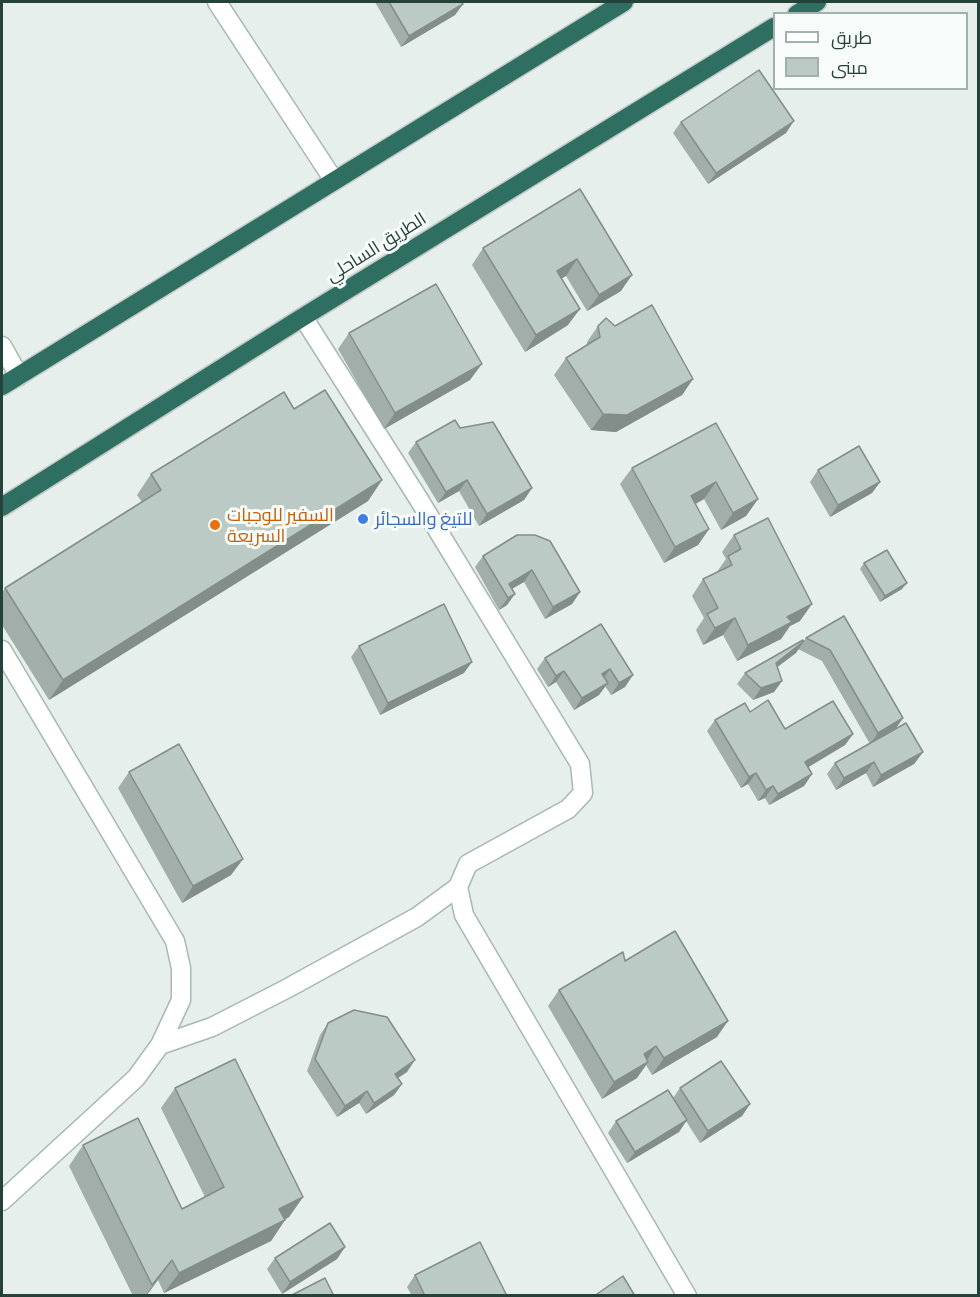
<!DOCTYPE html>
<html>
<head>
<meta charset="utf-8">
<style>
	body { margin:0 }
	#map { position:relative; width:980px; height:1297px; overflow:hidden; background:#e6efeb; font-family:Barlow,Cairo,sans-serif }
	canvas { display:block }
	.frame { position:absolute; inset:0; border:3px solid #24423a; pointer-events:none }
	.legend { position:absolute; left:773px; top:12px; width:195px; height:78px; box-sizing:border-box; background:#f7fbf9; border:2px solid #a3b1ad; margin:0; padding:8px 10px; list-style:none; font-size:18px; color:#24423a }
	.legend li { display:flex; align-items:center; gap:12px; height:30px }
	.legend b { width:30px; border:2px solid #a3b1ad }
</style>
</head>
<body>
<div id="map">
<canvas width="980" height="1297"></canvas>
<div class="frame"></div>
<ul class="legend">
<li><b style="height:8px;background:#fff"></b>طريق</li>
<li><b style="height:16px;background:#bbcac4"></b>مبنى</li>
</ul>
</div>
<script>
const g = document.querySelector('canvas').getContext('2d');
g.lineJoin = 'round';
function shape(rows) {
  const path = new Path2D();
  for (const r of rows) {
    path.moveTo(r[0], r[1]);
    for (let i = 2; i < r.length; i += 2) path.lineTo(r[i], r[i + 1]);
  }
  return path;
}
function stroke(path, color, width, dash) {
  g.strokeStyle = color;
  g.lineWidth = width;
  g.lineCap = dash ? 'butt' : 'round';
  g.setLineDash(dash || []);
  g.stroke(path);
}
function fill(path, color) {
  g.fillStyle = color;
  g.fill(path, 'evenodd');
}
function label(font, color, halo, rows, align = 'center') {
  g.font = font + ' Barlow,Cairo,sans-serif';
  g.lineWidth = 6;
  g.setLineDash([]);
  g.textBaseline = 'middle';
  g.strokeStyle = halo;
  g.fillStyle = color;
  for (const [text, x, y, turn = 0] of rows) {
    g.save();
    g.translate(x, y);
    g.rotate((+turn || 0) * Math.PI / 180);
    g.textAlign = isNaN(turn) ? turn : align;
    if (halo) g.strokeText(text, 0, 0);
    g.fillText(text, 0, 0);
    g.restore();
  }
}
const minor = shape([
	[217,2,333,179],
	[303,317,418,498,580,764,583,793,568,809,468,864,458,887,464,915,687,1296],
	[2,346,19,376],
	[2,650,175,941,181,968,181,1000,160,1045,136,1078,2,1201],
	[160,1045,212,1027,288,988,417,917,458,887]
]);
const highway = shape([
	[797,14,817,2],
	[2,386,624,2],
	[2,507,303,317,774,27]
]);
const wall = shape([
	[375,2,462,2,463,4,455,15,401,47],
	[681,122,786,133,708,184,673,133],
	[580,189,621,291,587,311,566,276,561,278,568,325,525,352,472,265,483,248],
	[598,326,615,326,693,379,682,395,616,432,591,430,554,375,566,358,587,345,587,342],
	[349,333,470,380,384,429,338,349],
	[294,409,382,480,368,501,49,700,2,625,2,593,5,588,142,502,137,495,151,474],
	[716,423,758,499,746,516,721,530,704,499,696,504,709,529,698,545,664,563,620,484,632,468],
	[460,428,532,488,524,500,479,526,459,491,438,503,408,453,416,442],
	[818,470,880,482,872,493,830,517,810,482],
	[517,535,580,592,572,604,545,619,524,582,512,589,507,605,499,610,475,567,483,556],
	[734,535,800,621,790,626,781,639,737,661,723,635,703,645,696,630,704,618,692,596,703,579,716,573,726,559,722,552],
	[864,563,902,589,880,602,860,569],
	[844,616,903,718,895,729,923,752,914,764,873,787,866,773,836,790,827,774,835,763,870,744,822,661,798,649,796,653,777,667,782,681,774,692,753,700,737,684,745,673,804,641,806,638],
	[601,624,625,687,611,695,605,686,599,695,574,710,556,682,548,687,537,669,545,658],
	[359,646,464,673,380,715,351,657],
	[750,712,785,729,853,734,845,745,808,767,812,774,804,786,769,805,765,798,758,801,748,784,741,788,707,731,715,720],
	[129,772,243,859,231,875,182,903,118,788],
	[625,961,717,1037,652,1075,646,1065,637,1078,602,1099,548,1006,559,990],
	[328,1023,407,1072,398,1078,402,1084,394,1095,366,1114,359,1103,337,1117,307,1071,320,1035],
	[175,1088,303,1197,289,1217,285,1220,271,1241,164,1293,158,1280,146,1296,133,1296,69,1166,83,1145,182,1209,205,1197,161,1108],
	[680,1088,750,1104,742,1116,700,1143,686,1121,679,1132,627,1163,608,1133,616,1121,673,1098],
	[345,1247,337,1259,282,1294,267,1269,275,1258],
	[415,1275,507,1296,412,1296,407,1287]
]);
const shadedWall = shape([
	[463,4,455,15,401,47,409,36],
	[794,121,786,133,708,184,716,173],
	[577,259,566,276,545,288,557,271],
	[632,275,621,291,587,311,599,295],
	[580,309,568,325,525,352,536,335],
	[482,364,470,380,384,429,395,413],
	[693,379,682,395,616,432,591,430,603,414],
	[382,480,368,501,49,700,63,680],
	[467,480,459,491,438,503,446,492],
	[716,482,704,499,680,512,691,496],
	[880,482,872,493,830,517,838,505],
	[532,488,524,500,479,526,487,514],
	[758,499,746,516,721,530,733,513],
	[709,529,698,545,664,563,675,547],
	[532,570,524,582,504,593,509,584],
	[907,583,902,589,880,602,885,596],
	[580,592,572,604,545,619,553,607],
	[515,594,507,605,499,610,508,598],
	[812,604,800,621,790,626,781,639,737,661,748,645,787,617],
	[735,618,723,635,703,645,715,628],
	[804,641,796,653,768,674,776,663],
	[472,662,464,673,380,715,388,703],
	[610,669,602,681,602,674],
	[564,671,556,682,548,687,556,676],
	[633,675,625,687,611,695,619,683],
	[782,681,774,692,753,700,761,688],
	[608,683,599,695,574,710,582,698],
	[903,718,895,730,870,744,878,733],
	[853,734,845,745,797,774,805,762],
	[923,752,914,764,873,787,881,775],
	[874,762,866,773,836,790,844,778],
	[756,773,748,784,741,788,749,777],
	[812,774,804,786,769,805,778,794],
	[773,786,765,798,758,801,766,790],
	[243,859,231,875,182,903,193,886],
	[728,1021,717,1037,652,1075,664,1058],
	[656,1046,645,1063,644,1054],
	[415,1060,407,1072,387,1085,395,1074],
	[648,1062,637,1078,602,1099,614,1082],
	[402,1084,394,1095,366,1114,374,1103],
	[367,1091,359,1103,337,1117,345,1106],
	[750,1104,742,1116,700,1143,708,1131],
	[687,1120,679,1132,627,1163,635,1152],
	[303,1197,289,1217,265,1229,279,1209],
	[285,1220,271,1241,164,1293,179,1273],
	[345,1247,337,1259,282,1294,290,1282],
	[172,1260,158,1280,146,1296,145,1296]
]);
const building = shape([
	[389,2,462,2,463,4,409,36,389,2],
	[759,70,794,121,716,173,681,122,759,70],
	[580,189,632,275,599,295,577,259,557,271,580,309,536,335,483,248,580,189],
	[436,284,482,364,395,413,349,333,436,284],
	[652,305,693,379,627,415,603,414,566,358,600,337,598,326,606,318,615,326,652,305],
	[325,390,382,480,63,680,5,588,161,490,151,474,284,392,294,409,325,390],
	[455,420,460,428,493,422,532,488,487,514,467,480,446,492,416,442,455,420],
	[716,423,758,499,733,513,716,482,691,496,709,529,675,547,632,468,716,423],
	[859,446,880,482,838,505,818,470,859,446],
	[768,518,812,604,787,617,792,622,748,645,735,618,715,628,707,614,718,608,703,579,732,565,728,556,741,549,734,535,768,518],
	[517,535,535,535,550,541,580,592,553,607,532,570,509,584,515,594,508,598,483,556,517,535],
	[887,550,907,583,885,596,864,563,887,550],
	[444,604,472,662,388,703,359,646,444,604],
	[844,616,903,718,878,733,830,650,806,638,844,616],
	[601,624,633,675,619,683,610,669,602,674,608,683,582,698,564,671,556,676,545,658,601,624],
	[803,640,804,641,776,663,782,681,761,688,745,673,803,640],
	[768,700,785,729,833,701,853,734,805,762,812,774,778,794,773,786,766,790,756,773,749,777,715,720,745,703,750,712,768,700],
	[906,723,923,752,881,775,874,762,844,778,835,763,906,723],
	[179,744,243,859,193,886,129,772,179,744],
	[675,931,728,1021,664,1058,656,1046,644,1054,648,1062,614,1082,559,990,623,952,625,961,675,931],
	[354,1010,387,1017,415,1060,395,1074,402,1084,374,1103,367,1091,345,1106,315,1059,328,1023,354,1010],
	[235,1059,303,1197,279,1209,285,1220,179,1273,172,1260,152,1285,83,1145,138,1118,182,1209,224,1187,175,1088,235,1059],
	[721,1061,750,1104,708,1131,680,1088,721,1061],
	[668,1090,687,1120,635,1152,616,1121,668,1090],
	[330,1223,345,1247,290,1282,275,1258,330,1223],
	[480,1242,507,1296,425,1296,415,1275,480,1242],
	[623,1276,635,1296,594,1296,623,1276],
	[325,1278,334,1296,290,1296,325,1278]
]);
const markers = [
	[363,519,6,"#3f7fe0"],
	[215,525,6,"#e8710a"]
];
const streetNames = [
	["الطريق الساحلي",376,247,-32]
];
const foodNames = [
	["السفير للوجبات",227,515],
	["السريعة",227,536]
];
const shopNames = [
	["للتيغ والسجائر",375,519]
];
stroke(minor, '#a8b8b2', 21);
stroke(highway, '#c2cac8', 21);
stroke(minor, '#fff', 18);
stroke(highway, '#2f6f62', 18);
fill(wall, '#a1aea9');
fill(shadedWall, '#838d89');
fill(building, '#bbcac4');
stroke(building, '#838d89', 1.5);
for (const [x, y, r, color] of markers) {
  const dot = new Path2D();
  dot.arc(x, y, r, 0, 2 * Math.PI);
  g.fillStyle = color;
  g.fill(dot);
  stroke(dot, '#f7fbf9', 2);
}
label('18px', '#24423a', '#f7fbf9', streetNames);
label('18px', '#c56008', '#f7fbf9', foodNames, 'left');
label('18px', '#366cbe', '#f7fbf9', shopNames, 'left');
</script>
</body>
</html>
